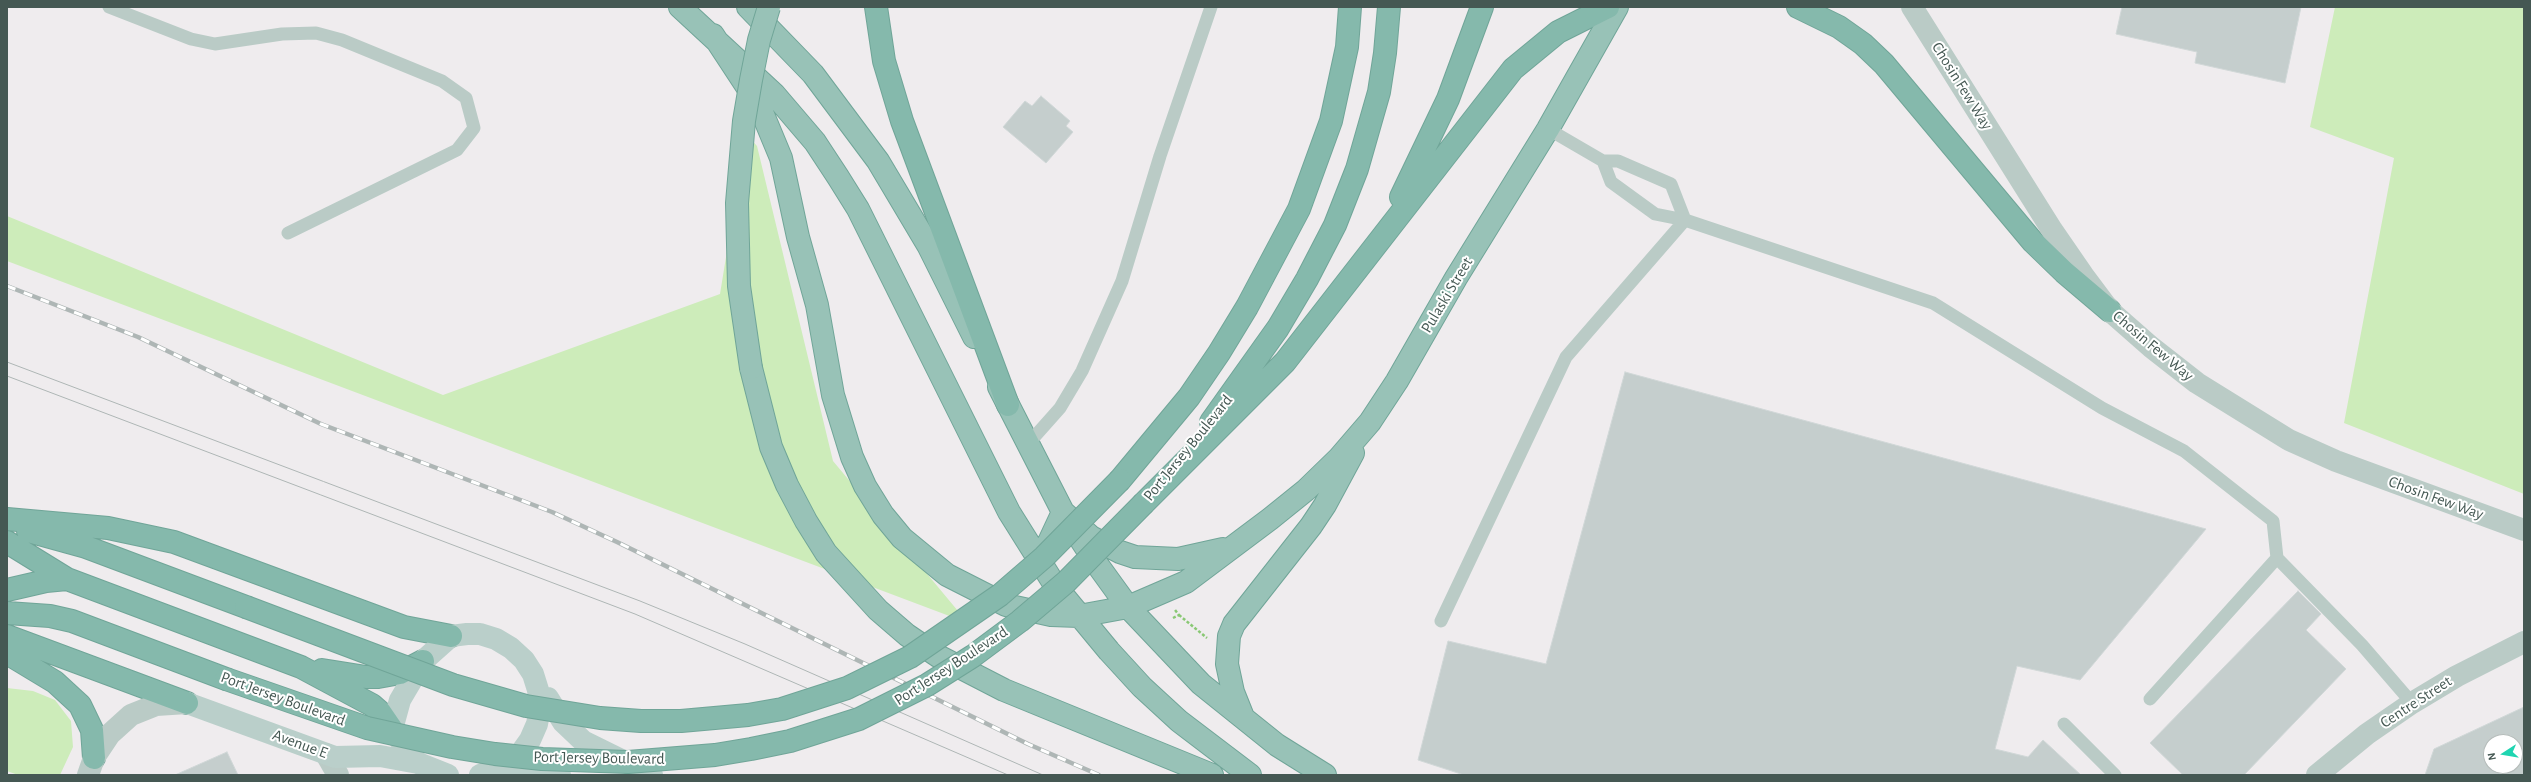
<!DOCTYPE html>
<html>
<head>
<meta charset="utf-8">
<style>
	body { margin:0 }
	#map { position:relative; width:2531px; height:782px; overflow:hidden; background:#efecee; font-family:"Alegreya Sans",sans-serif }
	canvas { display:block }
	.frame { position:absolute; inset:0; border:8px solid #455853; pointer-events:none }
	.north { position:absolute; left:2483px; top:734px; width:40px; height:40px; box-sizing:border-box; background:#fff; border:1px solid #b5bcba; border-radius:50%; rotate:258deg; font-size:11px; font-weight:700; line-height:16px; text-align:center; color:#455853 }
	.north::after { content:''; display:block; margin:auto; width:14px; height:18px; background:#1fd5b1; clip-path:polygon(50% 0,100% 100%,50% 72%,0 100%) }
</style>
</head>
<body>
<div id="map">
<canvas width="2531" height="782"></canvas>
<div class="frame"></div>
<div class="north">N</div>
</div>
<script>
const g = document.querySelector('canvas').getContext('2d');
g.lineJoin = 'round';
function fill(path, color) {
  g.fillStyle = color;
  g.fill(path, 'evenodd');
}
function shape(rows) {
  const path = new Path2D();
  for (const r of rows) {
    path.moveTo(r[0], r[1]);
    for (let i = 2; i < r.length; i += 2) path.lineTo(r[i], r[i + 1]);
  }
  return path;
}
function stroke(path, color, width, dash) {
  g.strokeStyle = color;
  g.lineWidth = width;
  g.lineCap = dash ? 'butt' : 'round';
  g.setLineDash(dash || []);
  g.stroke(path);
}
function label(font, color, halo, rows, align = 'center') {
  g.font = font + ' "Alegreya Sans",sans-serif';
  g.lineWidth = 4;
  g.setLineDash([]);
  g.textBaseline = 'middle';
  g.strokeStyle = halo;
  g.fillStyle = color;
  for (const [text, x, y, turn = 0] of rows) {
    g.save();
    g.translate(x, y);
    g.rotate((+turn || 0) * Math.PI / 180);
    g.textAlign = isNaN(turn) ? turn : align;
    if (halo) g.strokeText(text, 0, 0);
    g.fillText(text, 0, 0);
    g.restore();
  }
}
const green = shape([
	[2335,7,2524,7,2524,494,2344,423,2394,158,2310,127],
	[746,134,757,146,833,461,968,623,7,261,7,216,443,395,720,294],
	[7,688,33,691,55,700,71,721,73,747,60,775,18,775,7,771]
]);
const building = shape([
	[2122,7,2301,7,2285,83,2195,63,2197,52,2116,34,2122,7],
	[1041,96,1070,121,1066,126,1073,132,1046,163,1003,127,1025,101,1032,106,1041,96],
	[1625,372,2206,529,2080,680,2017,666,1995,749,2028,757,2043,740,2081,775,1464,775,1418,760,1448,641,1546,664,1625,372],
	[2298,591,2321,614,2306,630,2346,669,2244,775,2183,775,2150,743,2298,591],
	[2524,707,2524,775,2425,775,2434,749,2524,707],
	[2491,742,2515,742,2515,766,2491,766,2491,742],
	[227,752,238,775,175,775,227,752]
]);
const path = shape([
	[1179,615,1207,638],
	[1173,618,1179,615,1175,610]
]);
const service = shape([
	[109,7,191,39,215,44,282,34,316,33,342,40,442,81,466,98,474,128,457,150,288,233],
	[1548,129,1603,161,1618,161,1671,184,1685,220],
	[1603,161,1611,182,1655,214,1685,220,1933,303,2102,408,2184,451,2273,521,2277,558,2150,699],
	[1028,444,1060,408,1082,371,1122,281,1160,156,1211,7],
	[2277,558,2362,645,2412,703],
	[1441,621,1566,357,1685,220],
	[2064,724,2115,775]
]);
const minor = shape([
	[326,754,338,775]
]);
const tertiary = shape([
	[1912,7,2052,230,2083,275,2110,311,2151,347,2197,383,2289,440,2336,461,2524,530],
	[88,775,94,758,110,734,131,715,156,705,187,703],
	[2317,775,2367,734,2412,703,2457,676,2524,642]
]);
const secondary = shape([
	[548,698,563,722,583,741,652,775],
	[187,703,335,757,380,756,418,763],
	[516,769,540,769,560,775],
	[448,775,418,763,393,731,394,722,400,700,423,661,451,636,467,634,480,634,496,639,511,648,524,660,533,674,538,690,540,708,537,724,530,740,520,754,506,765,480,775]
]);
const trunk = shape([
	[680,7,774,94,815,142,838,177,858,209,1009,512,1056,587,1109,651,1142,687,1179,721,1250,775],
	[748,7,813,74,878,161,928,245,974,337],
	[713,35,759,105,781,158,798,237,817,305,833,395,852,457,865,486,883,515,902,538,947,575,1006,605,1051,615,1079,616,1128,607,1186,582,1270,519,1306,490,1339,458,1370,422,1397,381,1456,278,1548,129,1617,7],
	[751,368,771,447,787,485,806,521,826,553,878,610,907,635,938,656,1004,690,1212,775],
	[999,387,1063,512,1094,560,1128,607,1201,684,1277,745,1325,775],
	[1037,558,1049,542,1063,512,1091,537,1120,552,1135,557,1178,559,1223,549],
	[1243,717,1233,692,1227,664,1229,636,1234,624,1311,526,1325,505,1353,453]
]);
const motorway = shape([
	[876,7,884,61,902,121,1008,405],
	[1798,7,1839,27,1863,44,1884,64,2033,242,2064,272,2110,311],
	[1401,197,1448,99,1482,7],
	[1211,422,1278,328,1307,279,1335,225,1357,169,1379,92,1385,53,1389,7],
	[1120,480,1189,397,1219,353,1247,307,1299,209,1331,121,1347,47,1350,7],
	[1144,503,1285,362,1513,69,1558,32,1608,7],
	[7,519,108,528,174,542,404,627,451,636],
	[28,531,86,547,246,607],
	[7,542,67,579,301,667,372,705,380,712,393,731],
	[7,590,46,581,67,579],
	[7,613,50,616,72,621,226,679],
	[7,636,187,703],
	[7,653,55,682,80,705,92,730,94,758],
	[322,670,366,677,378,677,400,673,423,661]
]);
const tram = shape([
	[7,362,640,601,745,644,1043,775],
	[7,376,635,614,1008,775]
]);
const rail = shape([
	[7,286,138,337,321,424,552,512,617,542,1028,744,1099,775]
]);
const trunkBridge = shape([
	[751,368,739,286,737,203,744,121,751,80,759,40,769,7]
]);
const motorwayBridge = shape([
	[246,607,453,685,526,706,600,718,641,721,681,721,748,715,782,709,847,688,910,657,1000,595,1044,557,1120,480],
	[226,679,367,728,452,747,495,754,542,759,628,762,715,755,751,749,790,741,859,719,927,685,973,656,1020,621,1066,582,1144,503]
]);
const streetNames = [
	["Chosin Few Way",1962,86,58],
	["Pulaski Street",1447,295,-59],
	["Chosin Few Way",2153,346,40],
	["Port Jersey Boulevard",1188,448,-51],
	["Chosin Few Way",2436,498,20],
	["Port Jersey Boulevard",951,666,-33],
	["Port Jersey Boulevard",283,699,20],
	["Centre Street",2416,702,-33],
	["Avenue E",300,744,20],
	["Port Jersey Boulevard",599,758,1]
];
fill(green, '#cdecba');
fill(building, '#c5cecd');
stroke(building, '#d0d7d7', 1);
stroke(trunk, '#70a598', 24);
stroke(motorway, '#70a598', 24);
stroke(path, '#89c874', 2.5, [3, 2]);
stroke(service, '#bacbc6', 13);
stroke(minor, '#bacbc6', 22);
stroke(tertiary, '#bacbc6', 22);
stroke(secondary, '#bacfca', 22);
stroke(trunk, '#98c2b7', 22);
stroke(motorway, '#85b9ac', 22);
stroke(tram, '#aeb6b5', 1);
stroke(rail, '#aeb6b5', 4.5);
stroke(rail, '#fff', 3, [9]);
stroke(trunkBridge, '#70a598', 24, []);
stroke(motorwayBridge, '#70a598', 24, []);
stroke(trunkBridge, '#98c2b7', 22);
stroke(motorwayBridge, '#85b9ac', 22);
label('16px', '#455853', '#fff', streetNames);
</script>
</body>
</html>
